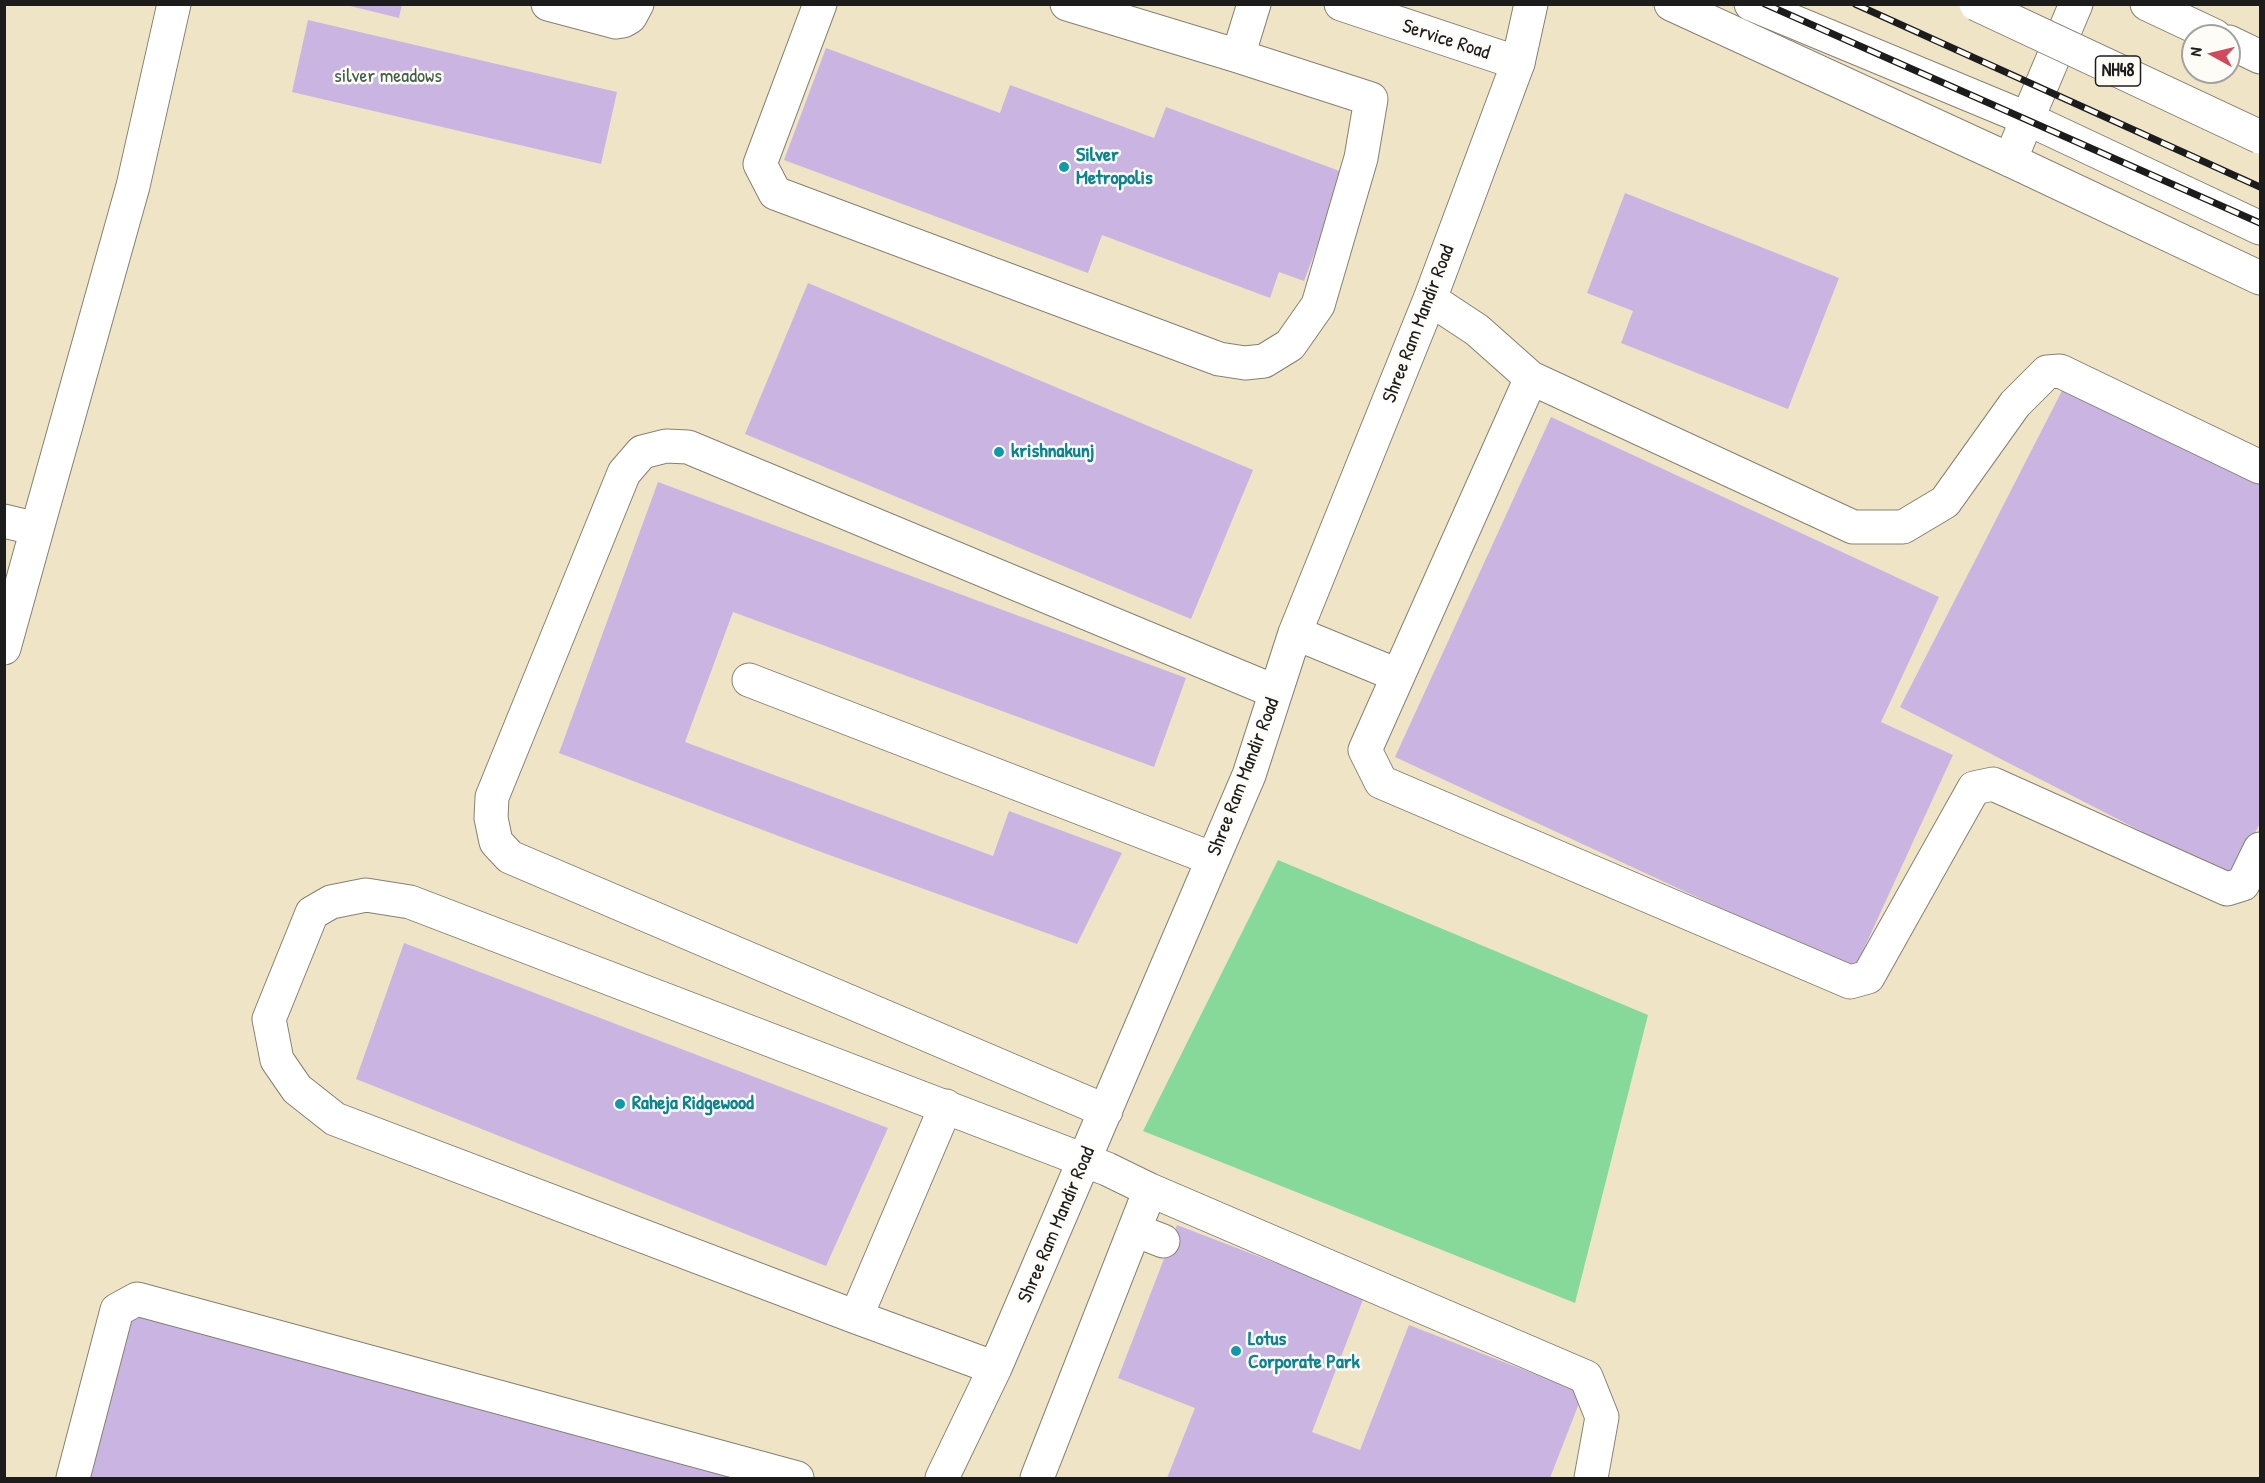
<!DOCTYPE html>
<html>
<head>
<meta charset="utf-8">
<style>
	body { margin:0 }
	#map { position:relative; width:2265px; height:1483px; overflow:hidden; background:#f0e4c7; font-family:"Patrick Hand",sans-serif }
	canvas { display:block }
	.frame { position:absolute; inset:0; border:6px solid #1c1c1c; pointer-events:none }
	.north { position:absolute; left:2181px; top:24px; width:60px; height:60px; box-sizing:border-box; background:#fdfcf7; border:2px solid #a3a29f; border-radius:50%; rotate:278deg; font-size:16px; font-weight:700; line-height:24px; text-align:center; color:#1c1c1c }
	.north::after { content:''; display:block; margin:auto; width:21px; height:27px; background:#d1495b; clip-path:polygon(50% 0,100% 100%,50% 72%,0 100%) }
</style>
</head>
<body>
<div id="map">
<canvas width="2265" height="1483"></canvas>
<div class="frame"></div>
<div class="north">N</div>
</div>
<script>
const g = document.querySelector('canvas').getContext('2d');
g.lineJoin = 'round';
function fill(path, color) {
  g.fillStyle = color;
  g.fill(path, 'evenodd');
}
function shape(rows) {
  const path = new Path2D();
  for (const r of rows) {
    path.moveTo(r[0], r[1]);
    for (let i = 2; i < r.length; i += 2) path.lineTo(r[i], r[i + 1]);
  }
  return path;
}
function stroke(path, color, width, dash) {
  g.strokeStyle = color;
  g.lineWidth = width;
  g.lineCap = dash ? 'butt' : 'round';
  g.setLineDash(dash || []);
  g.stroke(path);
}
function label(font, color, halo, rows, align = 'center') {
  g.font = font + ' "Patrick Hand",sans-serif';
  g.lineWidth = 5;
  g.setLineDash([]);
  g.textBaseline = 'middle';
  g.strokeStyle = halo;
  g.fillStyle = color;
  for (const [text, x, y, turn = 0] of rows) {
    g.save();
    g.translate(x, y);
    g.rotate((+turn || 0) * Math.PI / 180);
    g.textAlign = isNaN(turn) ? turn : align;
    if (halo) g.strokeText(text, 0, 0);
    g.fillText(text, 0, 0);
    g.restore();
  }
}
const green = shape([
	[1278,860,1648,1015,1575,1303,1143,1131]
]);
const building = shape([
	[342,4,402,4,399,18],
	[308,20,617,92,601,164,292,92],
	[826,48,1000,113,1010,85,1154,138,1166,107,1345,173,1304,281,1279,272,1270,298,1102,235,1088,273,784,160],
	[1625,193,1839,278,1788,409,1621,343,1633,311,1587,293],
	[808,283,1253,470,1191,619,745,434],
	[2067,381,2260,481,2260,823,2232,878,1900,707],
	[1551,417,1939,597,1881,722,1953,755,1854,970,1395,757],
	[658,482,1186,678,1154,767,733,612,685,742,993,856,1009,811,1122,853,1077,944,821,852,559,753],
	[404,943,888,1128,826,1266,356,1079],
	[1177,1225,1364,1297,1312,1432,1360,1450,1409,1325,1583,1393,1550,1478,1167,1478,1195,1408,1118,1378],
	[134,1308,758,1478,88,1478]
]);
const minor = shape([
	[548,4,616,22,623,21,630,17,637,4],
	[820,4,760,164,775,193,1219,359,1245,363,1264,361,1290,345,1318,305,1361,158,1371,99,1238,56,1067,4],
	[1238,56,1254,4],
	[2010,160,2076,4],
	[1430,299,1477,330,1531,378,1853,527,1903,527,1945,502,2015,404,2047,372,2060,371,2260,467],
	[1531,378,1365,750,1381,782,1850,982,1868,977,1974,788,1993,784,2227,889,2243,884,2260,849],
	[4,521,37,529,4,648],
	[37,529,133,186,174,4],
	[1295,633,1397,675],
	[749,680,1213,859],
	[1106,1111,510,857,496,842,491,818,492,797,624,473,642,452,666,446,688,447,1276,692],
	[1135,1230,1163,1241],
	[856,1317,946,1106],
	[995,1368,856,1317,335,1119,297,1089,277,1060,269,1019,312,913,331,902,366,895,410,902,1107,1169,1150,1190,1586,1377,1602,1417,1591,1478],
	[73,1478,117,1310,137,1299,797,1478],
	[942,1478,995,1368,1249,775,1295,633,1430,299,1518,63],
	[1037,1478,1150,1190]
]);
const major = shape([
	[1341,4,1518,63,1531,4],
	[1671,4,2010,160,2260,278]
]);
const highway = shape([
	[1751,4,2028,119,2260,228],
	[2147,4,2215,36],
	[2229,42,2260,57]
]);
const rail = shape([
	[1765,4,2260,223],
	[1855,4,2260,187]
]);
const highwayBridge = shape([
	[1976,4,2260,137]
]);
const markers = [
	[1064,167,6,"#0f9aa8"],
	[999,452,6,"#0f9aa8"],
	[620,1104,6,"#0f9aa8"],
	[1236,1351,6,"#0f9aa8"]
];
const shields = [
	[2118,71,45]
];
const shieldNames = [
	["NH48",2118,71]
];
const streetNames = [
	["Service Road",1446,40,18],
	["Shree Ram Mandir Road",1419,324,-69],
	["Shree Ram Mandir Road",1244,777,-69],
	["Shree Ram Mandir Road",1057,1225,-67]
];
const parkNames = [
	["silver meadows",388,77]
];
const cultureNames = [
	["Silver",1076,156],
	["Metropolis",1076,179],
	["krishnakunj",1011,452],
	["Raheja Ridgewood",632,1104],
	["Lotus",1248,1340],
	["Corporate Park",1248,1363]
];
fill(green, '#87d99a');
fill(building, '#cab4e2');
stroke(minor, '#868072', 35);
stroke(major, '#868072', 35);
stroke(highway, '#868072', 35);
stroke(minor, '#fff', 33);
stroke(major, '#fff', 33);
stroke(highway, '#fff', 33);
stroke(rail, '#1c1c1c', 7);
stroke(rail, '#fdfcf7', 4.5, [14]);
stroke(highwayBridge, '#868072', 35, []);
stroke(highwayBridge, '#fff', 33);
for (const [x, y, r, color] of markers) {
  const dot = new Path2D();
  dot.arc(x, y, r, 0, 2 * Math.PI);
  g.fillStyle = color;
  g.fill(dot);
  stroke(dot, '#fdfcf7', 2);
}
for (const [x, y, w] of shields) {
  const box = new Path2D();
  box.roundRect(x - w / 2, y - 15, w, 30, 4.5);
  g.fillStyle = '#fdfcf7';
  g.fill(box);
  stroke(box, '#1c1c1c', 1.5);
}
label('bold 18px', '#1c1c1c', null, shieldNames);
label('20px', '#1c1c1c', '#fdfcf7', streetNames);
label('20px', '#415e48', '#fdfcf7', parkNames);
label('bold 20px', '#0d838f', '#fdfcf7', cultureNames, 'left');
</script>
</body>
</html>
